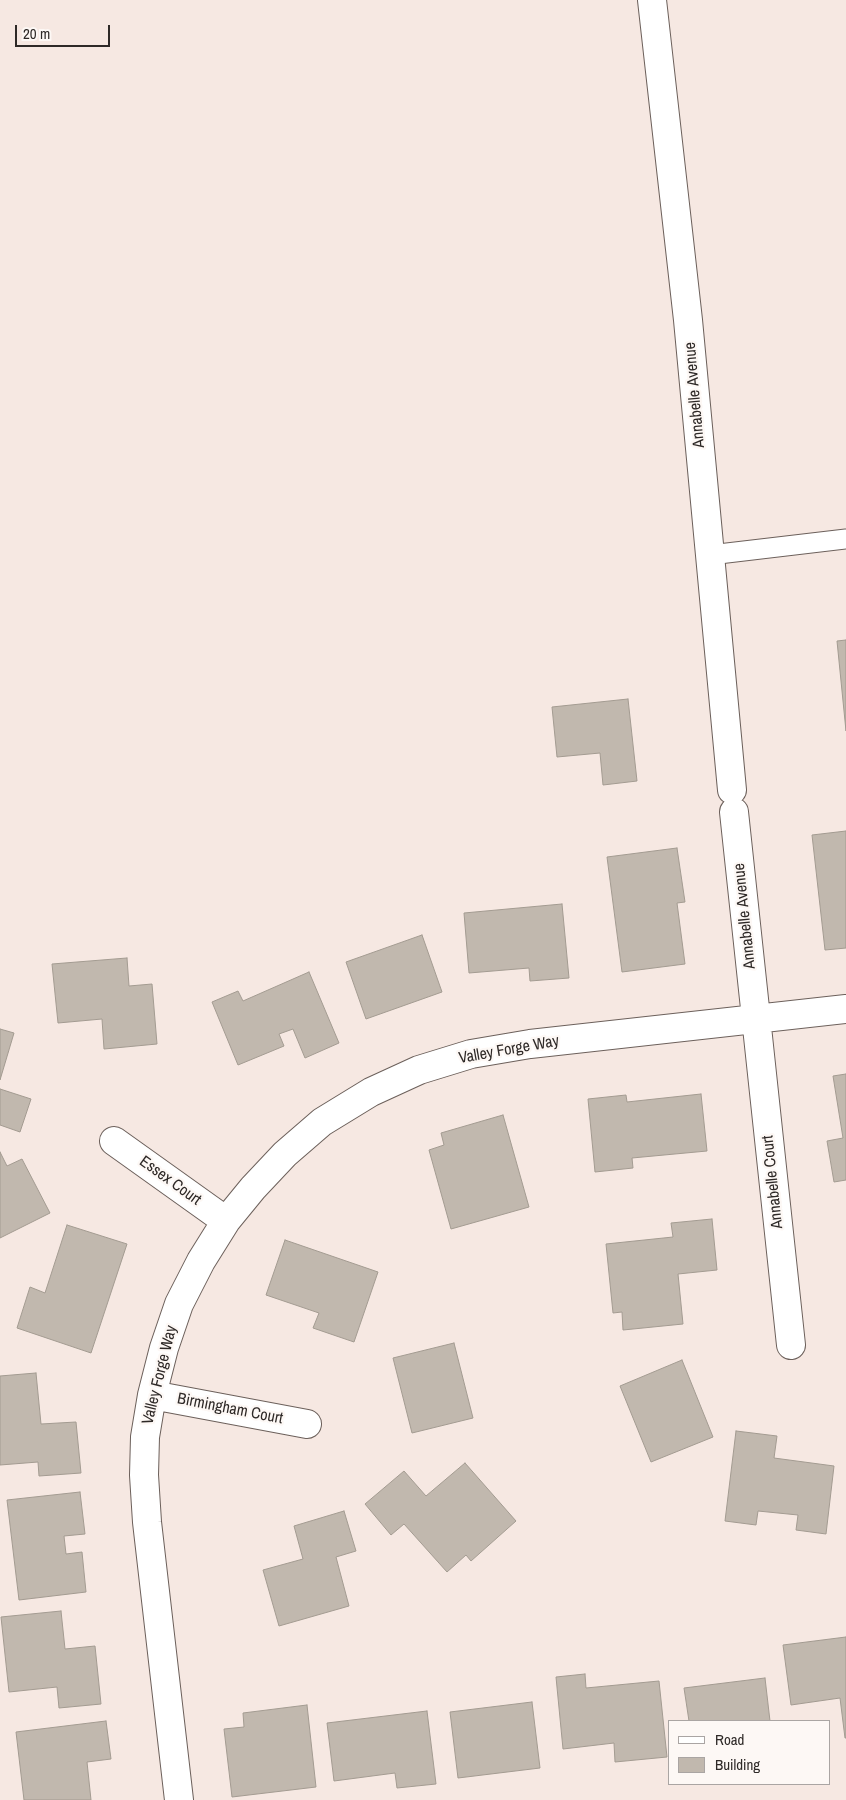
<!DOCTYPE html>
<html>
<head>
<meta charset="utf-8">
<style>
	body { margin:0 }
	#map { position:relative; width:846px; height:1800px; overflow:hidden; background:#f6e8e2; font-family:"Archivo Narrow",sans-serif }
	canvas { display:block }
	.legend { position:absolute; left:668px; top:1720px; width:162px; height:65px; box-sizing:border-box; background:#fdf8f5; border:1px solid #aaa5a3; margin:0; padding:6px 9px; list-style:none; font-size:15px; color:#2e2927 }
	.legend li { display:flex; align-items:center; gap:10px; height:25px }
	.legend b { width:25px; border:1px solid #aaa5a3 }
	.scale { position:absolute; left:15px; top:25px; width:95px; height:22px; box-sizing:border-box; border:2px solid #2e2927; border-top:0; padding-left:6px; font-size:15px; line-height:18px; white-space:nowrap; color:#2e2927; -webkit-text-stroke:4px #fdf8f5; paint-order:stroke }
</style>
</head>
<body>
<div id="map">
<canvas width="846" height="1800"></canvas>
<ul class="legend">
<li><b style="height:6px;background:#fff"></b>Road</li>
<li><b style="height:14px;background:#c1b8ae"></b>Building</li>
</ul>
<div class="scale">20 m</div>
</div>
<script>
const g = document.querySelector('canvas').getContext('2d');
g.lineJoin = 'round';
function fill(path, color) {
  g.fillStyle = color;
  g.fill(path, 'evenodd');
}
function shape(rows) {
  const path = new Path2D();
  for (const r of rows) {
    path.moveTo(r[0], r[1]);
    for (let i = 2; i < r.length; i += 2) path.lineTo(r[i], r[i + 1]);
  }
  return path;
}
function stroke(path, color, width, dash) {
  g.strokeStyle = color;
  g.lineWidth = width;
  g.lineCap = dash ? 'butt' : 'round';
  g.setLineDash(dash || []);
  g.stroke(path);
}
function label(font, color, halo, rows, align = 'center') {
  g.font = font + ' "Archivo Narrow",sans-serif';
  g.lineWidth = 4.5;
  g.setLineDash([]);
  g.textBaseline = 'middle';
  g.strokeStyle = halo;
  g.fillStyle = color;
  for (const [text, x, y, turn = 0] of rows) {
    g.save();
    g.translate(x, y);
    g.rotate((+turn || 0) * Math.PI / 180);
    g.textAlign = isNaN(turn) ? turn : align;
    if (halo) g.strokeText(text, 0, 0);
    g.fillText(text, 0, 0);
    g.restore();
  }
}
const building = shape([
	[846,640,846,731,837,641,846,640],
	[628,699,637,781,603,785,600,753,557,757,552,707,628,699],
	[846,831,846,948,825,950,812,835,846,831],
	[677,848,685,902,677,903,685,964,622,972,607,857,677,848],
	[562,904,569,978,530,981,529,968,469,973,464,913,562,904],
	[422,935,442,992,366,1019,346,962,422,935],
	[127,958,129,986,152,984,157,1044,104,1049,102,1019,58,1023,52,964,127,958],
	[309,972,339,1043,305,1058,293,1029,279,1034,284,1046,238,1065,212,1002,238,991,243,1001,309,972],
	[0,1029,14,1033,0,1080,0,1029],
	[846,1074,846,1180,834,1182,827,1141,843,1138,833,1076,846,1074],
	[0,1089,31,1099,20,1132,0,1125,0,1089],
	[701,1094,707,1151,632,1158,633,1168,595,1172,588,1099,626,1095,627,1102,701,1094],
	[503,1115,529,1207,451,1229,429,1150,444,1145,441,1133,503,1115],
	[0,1152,7,1166,22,1159,50,1213,0,1238,0,1152],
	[712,1219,717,1270,678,1274,683,1324,623,1330,622,1312,613,1313,606,1244,673,1237,671,1223,712,1219],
	[67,1225,127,1244,91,1353,17,1328,30,1287,45,1293,67,1225],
	[285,1240,378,1272,354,1342,313,1328,319,1313,266,1295,285,1240],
	[454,1343,473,1418,412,1433,393,1358,454,1343],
	[682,1360,713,1437,651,1462,620,1386,682,1360],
	[36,1373,41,1424,76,1422,81,1473,39,1476,38,1462,0,1465,0,1376,36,1373],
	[736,1431,777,1436,774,1458,834,1466,826,1534,796,1530,798,1515,758,1511,756,1525,725,1521,736,1431],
	[465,1463,516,1521,471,1561,466,1555,447,1572,404,1524,391,1535,365,1504,404,1471,426,1496,465,1463],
	[80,1492,85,1534,64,1536,66,1554,82,1552,86,1592,19,1600,7,1500,80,1492],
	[344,1511,356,1551,336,1557,349,1606,279,1626,263,1570,303,1559,294,1526,344,1511],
	[61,1611,65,1649,95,1646,101,1704,59,1708,57,1687,9,1692,1,1617,61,1611],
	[846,1637,846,1738,845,1738,840,1698,791,1705,783,1645,846,1637],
	[585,1674,586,1688,659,1681,667,1757,615,1762,614,1743,563,1749,556,1677,585,1674],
	[765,1678,770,1721,689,1721,684,1688,765,1678],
	[532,1702,540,1768,458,1778,450,1712,532,1702],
	[307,1705,316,1787,232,1797,224,1729,244,1727,243,1713,307,1705],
	[427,1711,436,1784,397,1788,395,1773,334,1781,327,1723,427,1711],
	[106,1721,111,1759,87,1762,91,1800,24,1800,16,1732,106,1721]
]);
const service = shape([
	[710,555,846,539]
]);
const minor = shape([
	[652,0,688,320,732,790],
	[734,812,791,1345],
	[114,1141,226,1221],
	[152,1395,307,1424],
	[179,1800,147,1522,144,1475,145,1437,152,1395,164,1348,179,1304,201,1261,226,1221,253,1188,285,1154,322,1122,371,1092,419,1070,471,1054,530,1044,846,1009]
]);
const streetNames = [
	["Annabelle Avenue",695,395,-95],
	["Annabelle Avenue",745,916,-96],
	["Valley Forge Way",509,1050,-10],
	["Essex Court",170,1181,36],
	["Annabelle Court",773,1182,-96],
	["Valley Forge Way",160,1375,-76],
	["Birmingham Court",230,1409,11]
];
fill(building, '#c1b8ae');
stroke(building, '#a39b91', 1);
stroke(service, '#6c605b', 21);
stroke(minor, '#6c605b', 30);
stroke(service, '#fff', 19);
stroke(minor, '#fff', 28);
label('16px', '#2e2927', '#fdf8f5', streetNames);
</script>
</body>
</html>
